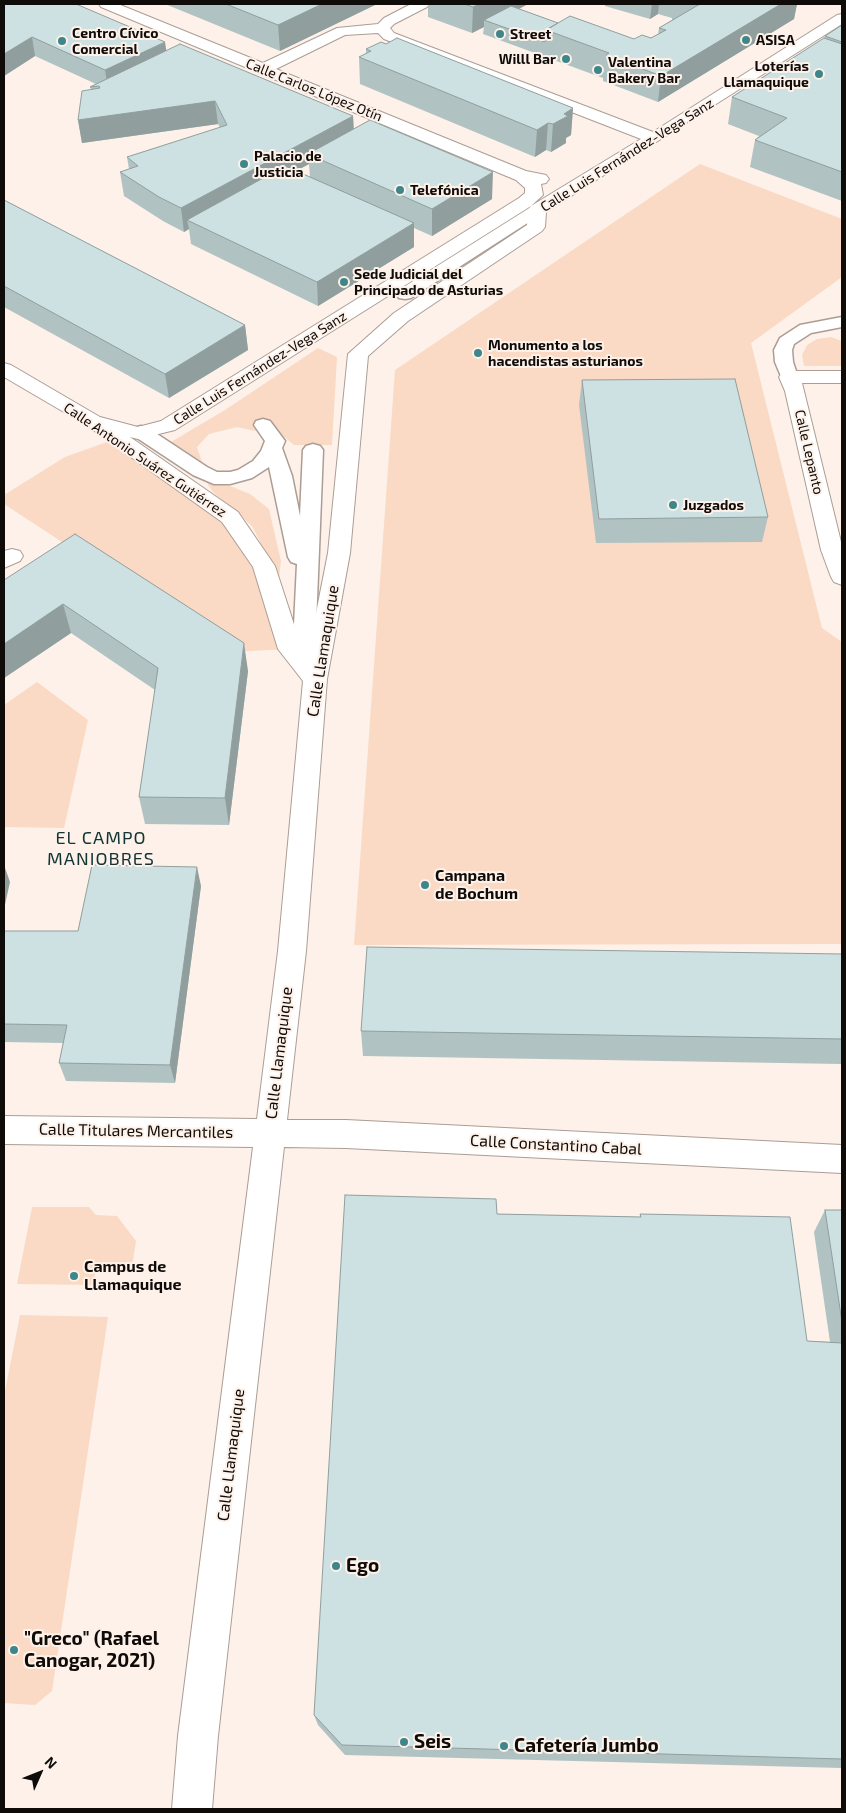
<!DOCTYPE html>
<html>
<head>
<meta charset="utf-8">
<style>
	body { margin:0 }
	#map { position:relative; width:846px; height:1813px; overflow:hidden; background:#fdf1e9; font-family:"Exo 2",sans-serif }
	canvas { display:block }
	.frame { position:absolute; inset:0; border:5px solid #0f0b08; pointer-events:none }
	.north { position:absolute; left:15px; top:1748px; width:50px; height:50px; -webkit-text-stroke:4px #fdf1e9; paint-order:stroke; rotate:46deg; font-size:14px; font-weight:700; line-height:20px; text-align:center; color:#0f0b08 }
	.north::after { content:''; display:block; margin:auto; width:18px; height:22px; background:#0f0b08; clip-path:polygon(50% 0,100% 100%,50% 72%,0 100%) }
</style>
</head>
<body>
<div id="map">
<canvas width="846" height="1813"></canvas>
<div class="frame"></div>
<div class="north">N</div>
</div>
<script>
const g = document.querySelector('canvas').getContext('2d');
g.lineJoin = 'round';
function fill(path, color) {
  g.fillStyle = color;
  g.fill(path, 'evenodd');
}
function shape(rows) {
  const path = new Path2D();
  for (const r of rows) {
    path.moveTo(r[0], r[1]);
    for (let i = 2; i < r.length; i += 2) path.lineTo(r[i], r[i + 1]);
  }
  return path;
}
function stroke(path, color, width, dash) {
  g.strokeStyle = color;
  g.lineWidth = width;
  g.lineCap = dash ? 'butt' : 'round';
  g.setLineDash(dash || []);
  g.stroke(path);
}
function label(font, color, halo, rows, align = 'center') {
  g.font = font + ' "Exo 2",sans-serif';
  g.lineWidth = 4;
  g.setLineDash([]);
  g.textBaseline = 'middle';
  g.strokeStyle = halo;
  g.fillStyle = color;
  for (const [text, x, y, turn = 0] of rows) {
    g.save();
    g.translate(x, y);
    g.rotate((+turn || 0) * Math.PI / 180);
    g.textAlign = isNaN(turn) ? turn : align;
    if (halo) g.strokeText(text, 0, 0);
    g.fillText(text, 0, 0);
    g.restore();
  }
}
const green = shape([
	[700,164,842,219,842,277,751,343,822,628,842,642,842,944,354,945,395,370],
	[831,337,842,341,842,366,804,366,802,355,807,345,817,339],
	[318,348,337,357,332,445,294,445,281,434,270,420,255,431,237,427,209,434,197,447,202,462,171,442,225,410],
	[118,438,230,517,264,566,290,649,230,652,4,504,4,495,65,457],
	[207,483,230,486,250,494,269,509,281,561,279,578,252,526,213,492],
	[37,682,88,720,64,828,4,827,4,705],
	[32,1207,89,1207,96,1215,117,1216,136,1241,131,1273,95,1274,93,1285,17,1284],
	[20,1315,108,1317,52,1691,35,1705,4,1703,4,1396]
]);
const lane = shape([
	[537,205,543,207,545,210,543,213,411,298,405,299,399,298,396,294,399,290,531,207,537,205],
	[842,317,842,327,811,333,794,344,792,350,793,362,798,377,795,381,789,382,783,381,775,362,774,350,780,338,800,325,842,317],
	[263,419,270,421,285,441,282,448,292,476,300,516,303,450,306,446,313,444,320,446,323,450,316,625,326,679,323,685,315,687,307,685,304,679,294,625,297,564,291,562,288,557,269,467,252,478,230,484,214,484,193,475,134,436,132,432,134,428,141,426,148,428,207,467,217,472,230,472,238,470,253,461,261,451,265,441,254,425,256,421,263,419]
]);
const street = shape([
	[99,4,118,4,263,63,337,28,378,24,384,18,411,4,429,4,427,7,394,24,390,28,394,33,653,132,837,15,842,14,842,24,546,212,545,227,542,231,408,321,368,356,350,553,327,679,306,951,287,1120,346,1120,842,1145,842,1173,346,1148,284,1147,218,1736,212,1809,172,1809,178,1736,253,1147,4,1144,4,1116,257,1119,278,951,303,681,278,649,253,567,222,522,86,425,4,377,4,363,11,365,100,417,138,427,161,421,519,198,525,193,525,188,516,180,101,7,99,4],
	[378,33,384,39,641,139,531,206,528,210,527,225,394,313,348,354,328,553,308,654,301,646,275,566,238,512,130,437,138,439,175,430,531,206,543,195,541,184,546,183,549,179,546,175,526,171,276,69,345,35,378,33],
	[789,371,842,371,842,383,802,383,842,546,842,585,834,582,831,577,821,550,785,391,779,377,782,373,789,371],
	[12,549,20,551,23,556,20,561,4,568,4,551,12,549]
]);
const wall = shape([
	[4,4,166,51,353,116,354,129,492,199,432,236,414,228,414,247,318,306,191,244,189,229,184,232,163,221,124,196,120,172,129,169,127,157,220,128,218,124,82,143,78,120,91,89,90,87,96,84,35,56,4,76],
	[309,164,310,177,296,171],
	[165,4,377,4,280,51],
	[428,4,528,4,519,9,558,23,634,39,651,38,658,34,659,28,672,20,672,18,658,14,650,19,605,6,605,4,797,4,794,19,658,102,603,81,603,78,483,34,484,27,472,33,428,17],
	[842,25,842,201,750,167,755,140,759,136,728,124,732,97,824,38,825,36],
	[366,49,573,108,571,135,566,138,566,143,551,152,546,150,535,157,360,84,359,57,366,54],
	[4,200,245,325,248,350,169,398,4,307],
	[582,380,768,517,762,542,596,543,579,405],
	[4,580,248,671,229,825,145,824,139,797,155,690,71,633,4,678],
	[201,886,175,1083,66,1081,59,1063,63,1043,4,1042,4,931,78,931],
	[842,954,842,1064,363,1056,361,1031],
	[825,1210,842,1210,842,1768,345,1755,318,1725,314,1715,497,1214,640,1217,640,1214,807,1341,830,1342,814,1232]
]);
const shadedWall = shape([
	[322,4,377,4,280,51,278,25],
	[479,4,528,4,492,23,484,20,484,27,472,33,473,7],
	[652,4,659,4,658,14,650,19],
	[781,4,797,4,794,19,658,102,661,76],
	[32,37,35,56,4,76,4,54],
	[165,42,168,61,108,89,105,70],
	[215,101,218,124,82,143,78,120],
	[573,108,571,135,566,138,566,143,551,152,553,124,564,114],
	[353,116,354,139,308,154,309,164,197,224,187,220,189,229,184,232,181,208],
	[548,123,546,150,535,157,537,130],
	[493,172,492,199,432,236,432,209],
	[414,223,414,247,318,306,317,282],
	[245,325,248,350,169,398,165,374],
	[63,604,71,633,4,678,4,644],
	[244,643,248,671,229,825,225,798],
	[4,865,10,882,4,909],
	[197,867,201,886,175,1083,170,1065]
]);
const building = shape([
	[4,4,76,4,165,42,105,70,32,37,4,54,4,4],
	[226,4,322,4,278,25,226,4],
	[464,4,479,4,473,7,464,4],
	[699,4,781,4,661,76,606,55,609,53,546,30,570,16,634,39,642,35,651,38,666,30,659,28,700,4,699,4],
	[511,6,558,23,546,30,545,42,484,20,511,6],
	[842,25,842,42,825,36,842,25],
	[397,38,573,108,564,114,568,116,553,124,548,123,537,130,359,57,371,51,366,49,381,42,386,44,397,38],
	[824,38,842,44,842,172,755,140,787,118,732,97,824,38],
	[180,44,353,116,181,208,159,197,120,172,138,166,127,157,227,125,215,101,78,120,82,91,100,88,99,86,90,87,180,44],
	[370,120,493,172,432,209,308,154,370,120],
	[285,166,414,223,317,282,187,220,285,166],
	[4,200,245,325,165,374,4,286,4,200],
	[735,379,768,517,599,519,582,380,735,379],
	[75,534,244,643,225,798,139,797,158,668,63,604,4,644,4,580,75,534],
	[92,865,197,867,170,1065,59,1063,67,1025,4,1024,4,931,78,931,92,865],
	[367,947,842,954,842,1039,361,1031,367,947],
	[345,1195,496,1199,497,1214,641,1217,640,1214,790,1217,807,1341,842,1343,842,1759,342,1745,314,1715,345,1195],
	[825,1210,842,1210,842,1322,825,1210]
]);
const markers = [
	[500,34,5,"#3e868a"],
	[746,40,5,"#3e868a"],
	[62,41,5,"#3e868a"],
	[566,59,5,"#3e868a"],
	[598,70,5,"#3e868a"],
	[819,74,5,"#3e868a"],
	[244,164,5,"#3e868a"],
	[400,190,5,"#3e868a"],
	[344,282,5,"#3e868a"],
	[478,353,5,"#3e868a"],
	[673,505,5,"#3e868a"],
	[425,885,5,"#3e868a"],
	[74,1276,5,"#3e868a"],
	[336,1566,5,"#3e868a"],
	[14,1650,5,"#3e868a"],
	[404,1742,5,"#3e868a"],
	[504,1746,5,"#3e868a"]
];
const farPoinames = [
	["Centro Cívico",72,33],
	["Comercial",72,49],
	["Street",510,34],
	["ASISA",756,40],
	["Willl Bar",556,59,"right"],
	["Valentina",608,62],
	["Bakery Bar",608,78],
	["Loterías",809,66,"right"],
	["Llamaquique",809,82,"right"],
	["Palacio de",254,156],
	["Justicia",254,172],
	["Telefónica",410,190],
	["Sede Judicial del",354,274],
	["Principado de Asturias",354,290],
	["Monumento a los",488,345],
	["hacendistas asturianos",488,361],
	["Juzgados",683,505]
];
const farStreetnames = [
	["Calle Carlos López Otín",314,90,22],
	["Calle Luis Fernández-Vega Sanz",627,155,-32],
	["Calle Luis Fernández-Vega Sanz",260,368,-32],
	["Calle Lepanto",809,452,77],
	["Calle Antonio Suárez Gutiérrez",145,460,34]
];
const streetNames = [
	["Calle Llamaquique",323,651,-81],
	["Calle Llamaquique",279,1053,-83],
	["Calle Titulares Mercantiles",136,1131,1],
	["Calle Constantino Cabal",556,1145,3],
	["Calle Llamaquique",231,1455,-83]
];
const poiNames = [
	["Campana",435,876],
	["de Bochum",435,894],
	["Campus de",84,1267],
	["Llamaquique",84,1285]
];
const neighbourhoodNames = [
	["EL CAMPO",101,838],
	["MANIOBRES",101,859]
];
const nearPoinames = [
	["Ego",346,1566],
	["\"Greco\" (Rafael",24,1639],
	["Canogar, 2021)",24,1661],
	["Seis",414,1742],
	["Cafetería Jumbo",514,1746]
];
fill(green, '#fadac4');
stroke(lane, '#ab9d94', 3);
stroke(street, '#ab9d94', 2);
fill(lane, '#fff');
fill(street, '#fff');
fill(wall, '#b1c2c2');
fill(shadedWall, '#909e9e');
fill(building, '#cee1e2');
stroke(building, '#909e9e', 1);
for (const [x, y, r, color] of markers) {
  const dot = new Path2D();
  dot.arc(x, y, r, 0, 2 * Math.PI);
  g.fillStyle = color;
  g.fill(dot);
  stroke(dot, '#fdf1e9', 2);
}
label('bold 14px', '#0f0b08', '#fdf1e9', farPoinames, 'left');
label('14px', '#0f0b08', '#fdf1e9', farStreetnames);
label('16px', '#0f0b08', '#fdf1e9', streetNames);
label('bold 16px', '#0f0b08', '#fdf1e9', poiNames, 'left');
g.letterSpacing = '1px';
label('18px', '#113435', '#fdf1e9', neighbourhoodNames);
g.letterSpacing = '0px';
label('bold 19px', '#0f0b08', '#fdf1e9', nearPoinames, 'left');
</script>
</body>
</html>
